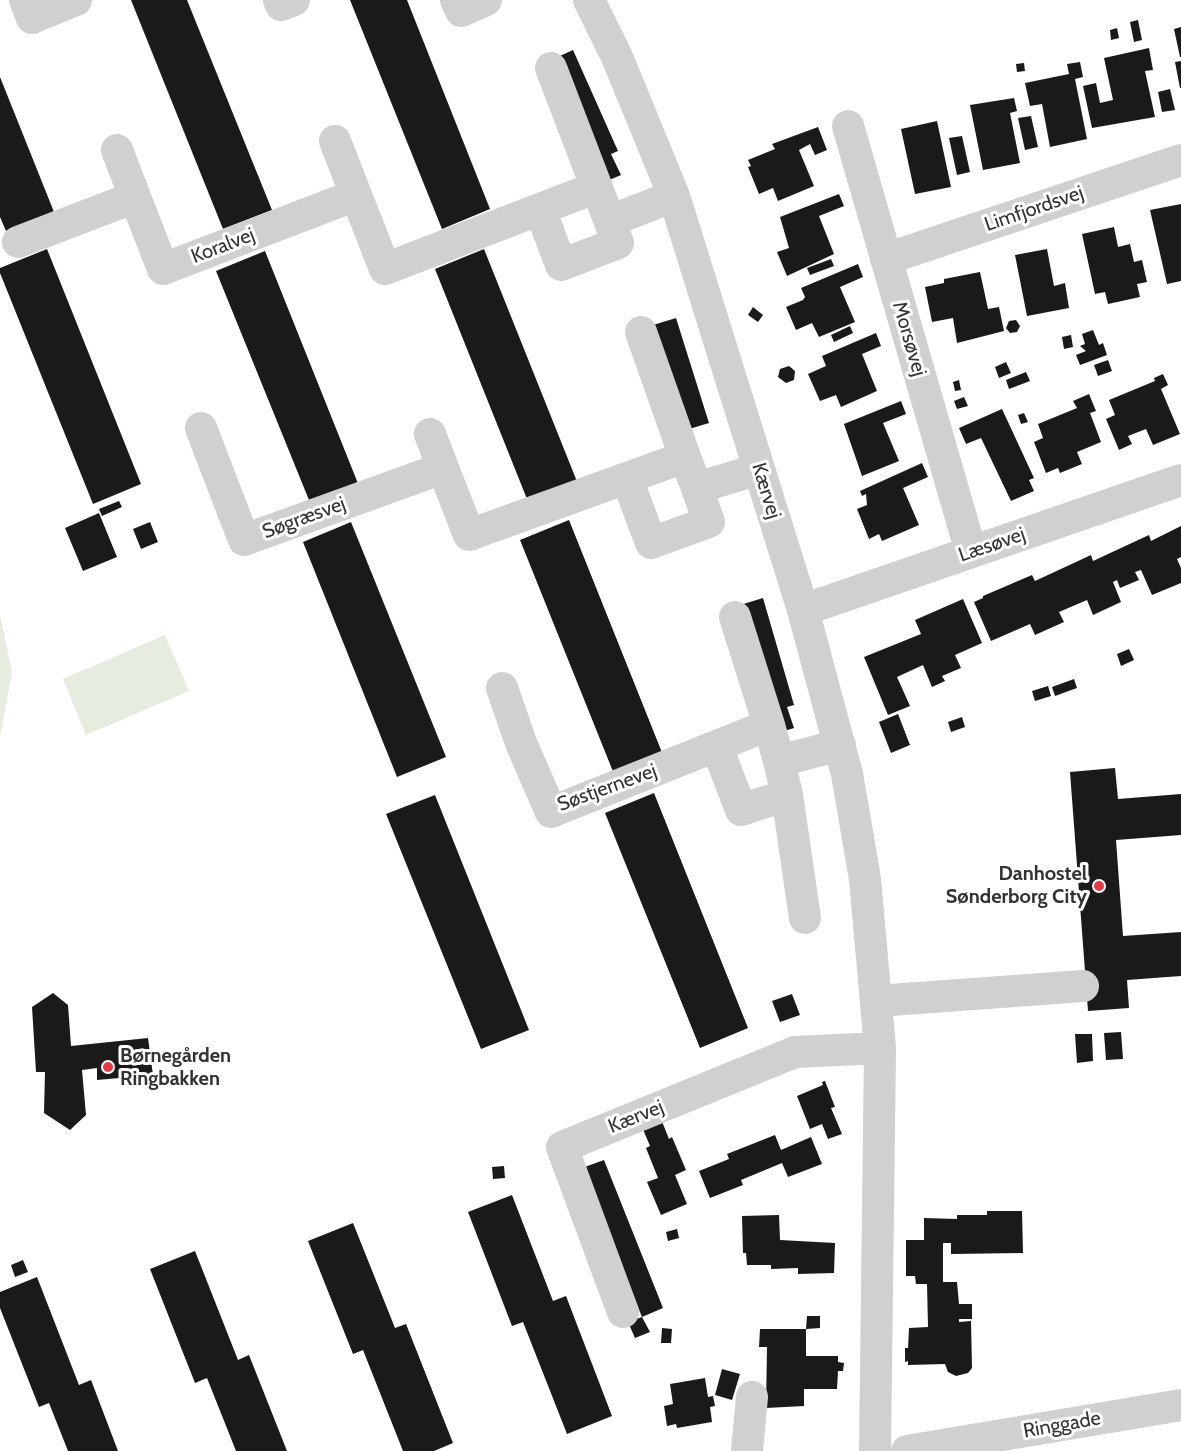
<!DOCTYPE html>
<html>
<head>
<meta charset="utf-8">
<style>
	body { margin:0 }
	canvas { display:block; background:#fff }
</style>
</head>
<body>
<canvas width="1181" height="1451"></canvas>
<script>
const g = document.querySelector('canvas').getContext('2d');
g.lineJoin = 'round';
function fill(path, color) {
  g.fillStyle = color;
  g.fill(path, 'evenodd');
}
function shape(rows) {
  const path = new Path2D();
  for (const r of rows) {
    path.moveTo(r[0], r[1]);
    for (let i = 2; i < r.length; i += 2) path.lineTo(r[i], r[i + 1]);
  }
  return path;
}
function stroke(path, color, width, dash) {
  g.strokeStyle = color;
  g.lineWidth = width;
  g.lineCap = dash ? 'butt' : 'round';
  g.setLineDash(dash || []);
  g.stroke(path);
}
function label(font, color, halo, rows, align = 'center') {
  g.font = font + ' Cabin,sans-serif';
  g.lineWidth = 6;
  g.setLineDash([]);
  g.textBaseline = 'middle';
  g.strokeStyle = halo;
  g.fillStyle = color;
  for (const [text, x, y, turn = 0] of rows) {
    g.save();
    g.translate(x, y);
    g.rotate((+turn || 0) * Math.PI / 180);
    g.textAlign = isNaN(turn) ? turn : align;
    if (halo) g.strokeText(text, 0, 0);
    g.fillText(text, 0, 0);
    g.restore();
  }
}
const green = shape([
	[0,615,12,672,0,737],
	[165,635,189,691,86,735,63,679]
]);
const building = shape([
	[131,0,187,0,272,210,223,229],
	[350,0,407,0,490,209,442,229],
	[1138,20,1142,40,1134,42,1130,22],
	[1181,27,1181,57,1180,57,1174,29],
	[1117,28,1119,38,1111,40,1110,30],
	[1149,48,1153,70,1145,71,1155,117,1092,128,1083,86,1096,83,1100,103,1113,100,1104,58],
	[573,50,618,151,611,154,621,175,607,181,551,60],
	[1181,61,1181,88,1180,88,1175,62],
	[1080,62,1083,77,1075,79,1087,139,1050,147,1042,104,1030,106,1025,83,1069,74,1067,64],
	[1024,63,1025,71,1017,72,1016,64],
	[0,77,54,212,6,231,0,217],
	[1170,89,1175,110,1162,112,1158,92],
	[1014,98,1017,111,1010,113,1020,163,983,170,970,105],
	[1031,116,1038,147,1025,150,1018,118],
	[937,121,951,187,915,194,901,129],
	[818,127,827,150,815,155,810,144,799,150,814,186,778,201,773,188,759,194,748,167,751,166,748,160,775,149,772,144],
	[962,136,970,172,957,175,949,138],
	[839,194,844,206,819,216,834,254,787,276,777,252,789,248,780,217],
	[1181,204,1181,281,1167,284,1150,210],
	[1114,227,1118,247,1130,244,1134,262,1142,260,1147,282,1137,284,1140,297,1108,304,1105,292,1095,294,1082,234],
	[47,249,141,484,93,504,0,273,0,268],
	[484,249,578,484,529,504,435,269],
	[1047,249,1054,286,1065,283,1069,308,1027,316,1015,255],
	[265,251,359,486,311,505,216,271],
	[831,259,834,266,810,275,807,268],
	[858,264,863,277,840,287,855,322,819,337,812,323,796,330,786,307,803,300,805,297,801,288],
	[980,272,988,309,999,307,1004,331,957,343,953,318,932,322,925,287,944,283,944,279],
	[753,307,763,315,758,322,748,315],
	[676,318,709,423,686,430,653,325],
	[1016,320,1020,326,1017,332,1010,333,1006,328,1009,321],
	[850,326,853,333,834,342,831,335],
	[1093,330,1099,345,1103,343,1107,355,1080,365,1076,355,1086,351,1080,346,1085,344,1082,334],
	[876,333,881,346,862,354,877,391,841,407,836,395,820,401,808,374,826,366,822,356],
	[1071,335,1073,347,1064,349,1062,337],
	[1108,360,1112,371,1098,376,1094,365],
	[1006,362,1011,373,999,378,995,367],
	[789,366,795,371,794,380,786,383,778,377,780,369],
	[1026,372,1030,381,1009,389,1006,380],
	[1163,374,1168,385,1161,389,1180,434,1153,445,1146,429,1128,436,1132,444,1119,450,1106,419,1115,415,1109,400,1155,381,1154,378],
	[959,380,961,390,955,391,953,382],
	[1089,394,1096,411,1090,413,1101,442,1077,452,1082,464,1060,473,1058,468,1046,473,1034,442,1043,438,1038,424,1077,408,1073,401],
	[964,397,968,406,957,409,954,401],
	[901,401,906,414,883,423,899,461,862,476,844,424],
	[1002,409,1034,478,1029,480,1034,491,1011,501,981,438,966,444,959,428],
	[1024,413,1028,422,1021,424,1018,415],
	[922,463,928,477,903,488,919,525,882,541,879,534,869,539,857,509,867,505,866,494,862,496,860,491],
	[119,501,122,507,102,516,99,509],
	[99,513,117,557,83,571,65,528],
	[569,520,663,755,614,774,520,540],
	[150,522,158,542,141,549,133,529],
	[351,522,446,757,397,777,303,542],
	[1181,526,1181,557,1177,559,1181,568,1181,583,1152,595,1141,570,1135,572,1139,580,1120,588,1117,580,1113,582,1121,602,1093,615,1087,600,1059,612,1064,622,1035,635,1030,624,991,641,974,602,983,598,983,596,1032,575,1035,581,1091,555,1093,561,1149,535,1151,541],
	[763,598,794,705,787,707,794,728,778,733,740,605],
	[963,599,982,643,955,655,961,668,942,676,945,681,932,687,923,665,897,677,910,706,888,715,864,657,921,634,915,620],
	[1129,649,1134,660,1121,666,1117,654],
	[1074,679,1077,688,1055,696,1052,687],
	[1048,686,1051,696,1035,701,1032,691],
	[898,714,910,745,891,753,879,722],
	[962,717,965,727,951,732,948,722],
	[1115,768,1118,799,1181,794,1181,835,1116,840,1123,936,1181,932,1181,976,1127,980,1129,1008,1088,1011,1070,772],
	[654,793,748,1028,700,1048,605,813],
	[435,795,529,1030,481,1049,386,814],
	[53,993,68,1005,71,1046,148,1038,153,1075,97,1080,97,1068,82,1070,86,1115,70,1130,44,1113,45,1072,36,1072,32,1007],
	[792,994,800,1015,780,1022,772,1001],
	[1121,1032,1123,1059,1106,1060,1104,1033],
	[1075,1034,1092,1034,1093,1061,1077,1063],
	[825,1081,835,1107,831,1108,842,1134,828,1139,822,1124,810,1129,797,1096,823,1085,822,1082],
	[661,1119,669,1139,672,1137,686,1170,675,1175,687,1204,661,1215,647,1182,658,1178,646,1148,650,1146,642,1127],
	[775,1135,781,1150,811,1137,822,1164,788,1177,782,1163,741,1180,743,1185,710,1198,699,1171,729,1159,727,1154],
	[604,1160,663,1308,642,1317,650,1332,635,1338,628,1322,642,1317,582,1168],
	[504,1166,505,1178,493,1179,492,1167],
	[512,1195,553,1301,566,1296,612,1416,567,1434,523,1322,512,1326,468,1212],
	[987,1211,1022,1211,1023,1253,951,1254,951,1243,943,1243,943,1282,957,1282,959,1304,972,1304,972,1319,959,1319,959,1322,971,1321,972,1368,968,1373,956,1376,948,1372,945,1364,908,1365,908,1361,905,1362,905,1348,908,1348,909,1328,928,1327,927,1284,916,1284,915,1276,906,1276,906,1240,924,1240,924,1218,957,1219,957,1215,987,1215],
	[779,1215,780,1240,835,1243,834,1273,798,1274,798,1268,771,1269,771,1265,747,1265,746,1253,743,1253,742,1216],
	[353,1223,395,1328,406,1324,453,1443,434,1451,403,1451,363,1350,353,1354,308,1241],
	[677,1229,679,1238,668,1241,666,1232],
	[195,1251,238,1360,249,1355,287,1451,236,1451,207,1378,195,1383,150,1269],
	[23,1260,28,1272,15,1277,11,1265],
	[37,1277,79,1385,91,1380,118,1451,68,1451,49,1403,39,1407,0,1308,0,1292],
	[807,1316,820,1316,820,1328,806,1329,806,1356,838,1356,838,1362,844,1363,843,1371,838,1371,837,1389,804,1389,804,1406,766,1408,767,1347,759,1347,760,1329,806,1329],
	[662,1328,672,1329,671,1343,661,1343],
	[722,1369,740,1374,732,1400,715,1395],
	[705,1378,708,1397,713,1396,715,1406,710,1407,712,1422,677,1428,676,1424,667,1426,664,1406,673,1404,670,1384]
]);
const minor = shape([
	[25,0,32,18,76,0],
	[279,0,281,5,294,0],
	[456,0,461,11,486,0],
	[589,0,617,57,674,196,803,610,847,774,865,879,880,1048,875,1451],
	[848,126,971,552],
	[335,141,356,195],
	[117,150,135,197],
	[540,209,561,265,618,243,551,68],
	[610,221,674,196],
	[18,242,135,197,163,269,356,195,385,269,597,187],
	[886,259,1181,160],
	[641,332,685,457],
	[201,428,244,540,443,468,469,535,685,457,697,488,759,469],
	[430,434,443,468],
	[627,479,651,543,709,522,697,488],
	[803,610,1181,480],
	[735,617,769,725],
	[502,688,521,743,551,812,769,725,779,761,840,745],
	[717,747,741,810,787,795],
	[779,761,787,795,805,918],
	[877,1001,1083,986],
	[623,1312,562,1147,795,1052,880,1048],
	[747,1451,752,1397],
	[907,1451,1181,1405]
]);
const markers = [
	[1099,886,6,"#e63946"],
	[108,1067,6,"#e63946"]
];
const streetNames = [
	["Limfjordsvej",1034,209,-19],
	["Koralvej",223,246,-21],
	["Morsøvej",909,339,74],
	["Kærvej",766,491,73],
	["Søgræsvej",304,518,-20],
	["Læsøvej",992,545,-19],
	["Søstjernevej",607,788,-20],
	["Kærvej",636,1117,-22],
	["Ringgade",1062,1425,-10]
];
const poiNames = [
	["Danhostel",1087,874],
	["Sønderborg City",1087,897],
	["Børnegården",120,1056,"left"],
	["Ringbakken",120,1079,"left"]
];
fill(green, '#e6ecdf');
fill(building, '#1a1a1a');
stroke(minor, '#d0d0d0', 32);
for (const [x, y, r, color] of markers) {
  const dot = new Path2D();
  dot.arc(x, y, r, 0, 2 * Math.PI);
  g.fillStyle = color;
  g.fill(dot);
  stroke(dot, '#fff', 2);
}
label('20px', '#333', '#fff', streetNames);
label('bold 20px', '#333', '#fff', poiNames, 'right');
</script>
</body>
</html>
